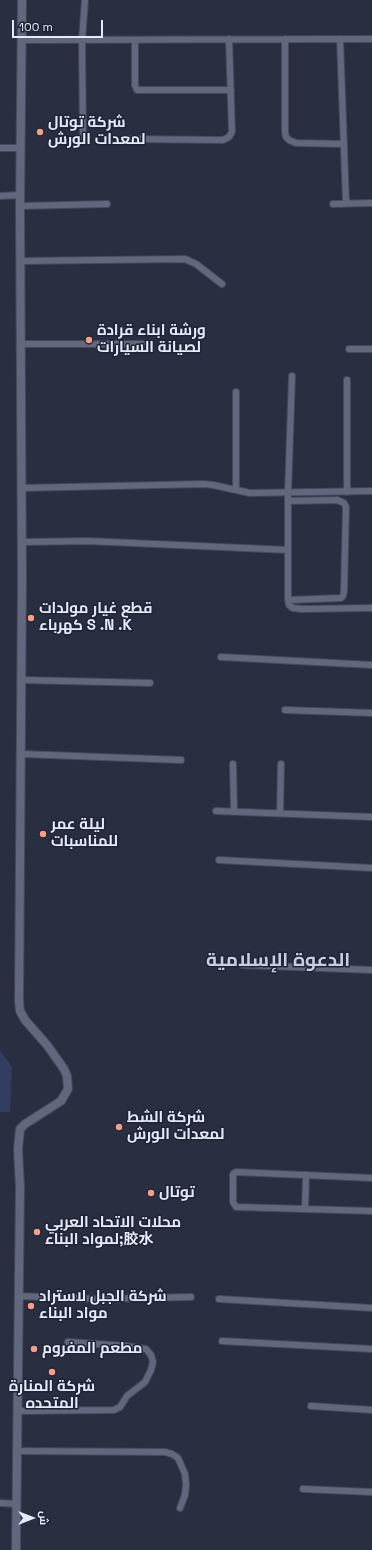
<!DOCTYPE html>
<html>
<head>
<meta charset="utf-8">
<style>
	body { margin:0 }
	#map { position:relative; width:372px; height:1550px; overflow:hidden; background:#292e41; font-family:"Space Grotesk",Cairo,sans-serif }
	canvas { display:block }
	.north { position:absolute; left:12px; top:1498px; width:40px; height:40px; -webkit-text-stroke:3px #1f2537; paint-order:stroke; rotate:90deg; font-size:11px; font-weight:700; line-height:16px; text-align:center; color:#e6eaf7 }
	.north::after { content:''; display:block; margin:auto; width:14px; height:18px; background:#e6eaf7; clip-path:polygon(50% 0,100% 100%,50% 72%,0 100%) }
	.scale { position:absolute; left:12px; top:20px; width:91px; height:18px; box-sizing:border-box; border:2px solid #e6eaf7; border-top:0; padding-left:5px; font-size:12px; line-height:14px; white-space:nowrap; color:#e6eaf7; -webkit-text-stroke:3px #1f2537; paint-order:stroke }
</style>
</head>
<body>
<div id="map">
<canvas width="372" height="1550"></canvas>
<div class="north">ش</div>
<div class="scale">100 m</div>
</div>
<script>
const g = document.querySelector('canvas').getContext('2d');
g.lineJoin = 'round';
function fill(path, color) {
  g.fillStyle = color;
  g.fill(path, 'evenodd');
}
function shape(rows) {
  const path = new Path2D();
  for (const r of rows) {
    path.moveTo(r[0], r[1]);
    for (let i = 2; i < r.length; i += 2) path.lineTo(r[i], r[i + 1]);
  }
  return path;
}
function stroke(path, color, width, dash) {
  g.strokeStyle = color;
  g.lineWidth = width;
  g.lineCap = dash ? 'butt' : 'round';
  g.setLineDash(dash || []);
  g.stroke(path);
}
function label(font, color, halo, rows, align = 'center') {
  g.font = font + ' "Space Grotesk",Cairo,"Noto Sans SC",sans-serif';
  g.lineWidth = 3;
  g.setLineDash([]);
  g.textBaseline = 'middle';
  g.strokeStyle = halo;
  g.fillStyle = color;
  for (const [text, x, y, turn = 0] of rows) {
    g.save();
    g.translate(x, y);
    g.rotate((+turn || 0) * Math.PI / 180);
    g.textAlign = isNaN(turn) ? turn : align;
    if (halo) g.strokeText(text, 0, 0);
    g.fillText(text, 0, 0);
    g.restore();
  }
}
const green = shape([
	[0,1050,12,1067,10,1112,0,1112]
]);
const street = shape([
	[285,39,285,132,286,137,289,140,296,143,344,144],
	[340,39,346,203],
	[22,40,372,39],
	[135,40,135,85,137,90,231,90],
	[83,138,82,40,85,0],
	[128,139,223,140,229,137,232,132,229,39],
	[0,148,20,148],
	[0,196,20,195],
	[333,204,372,203],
	[20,206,107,204],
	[20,261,185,259,196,264,222,284],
	[20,344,142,344],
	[349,349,372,349],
	[347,380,347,492],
	[236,392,236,490],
	[22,488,204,484,213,485,250,493,372,491],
	[288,501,337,500,344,503,346,507,344,591,343,596,341,598,288,600,288,493,292,376],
	[22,542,88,541,288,550],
	[288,600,289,605,293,608,302,609,372,608],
	[221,657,372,665],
	[22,680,150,683],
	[285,710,372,713],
	[22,754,181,760],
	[233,764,234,811],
	[216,811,372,817],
	[280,813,281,764],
	[219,860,372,868],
	[243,965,372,970],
	[372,1178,236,1172,233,1174,233,1202,236,1207,372,1211],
	[305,1209,306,1175],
	[18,1296,98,1299,191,1297],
	[219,1299,372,1308],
	[222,1341,372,1349],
	[311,1406,372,1410],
	[17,1411,114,1410,120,1407,127,1396,145,1382,151,1370,153,1362,151,1355,146,1349,126,1346,68,1342],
	[17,1451,165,1452,172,1454,178,1458,185,1474,186,1485,185,1495,180,1508],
	[303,1489,372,1492],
	[0,1503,16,1504]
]);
const secondary = shape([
	[16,1550,20,1187,18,1150,20,1129,25,1124,61,1101,68,1089,67,1076,64,1069,47,1045,25,1020,20,1011,19,1001,22,580,20,206,22,0]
]);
const markers = [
	[40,132,4,"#f39f85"],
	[89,340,4,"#f39f85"],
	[31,618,4,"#f39f85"],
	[43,834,4,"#f39f85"],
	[119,1127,4,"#f39f85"],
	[151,1193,4,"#f39f85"],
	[37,1232,4,"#f39f85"],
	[31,1306,4,"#f39f85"],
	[34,1349,4,"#f39f85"],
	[52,1372,4,"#f39f85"]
];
const poiNames = [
	["شركة توتال",48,123],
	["لمعدات الورش",48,140],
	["ورشة ابناء قرادة",97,331],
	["لصيانة السيارات",97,348],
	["قطع غيار مولدات",39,609],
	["كهرباء S .N .K",39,626],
	["ليلة عمر",51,825],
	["للمناسبات",51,842],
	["شركة الشط",127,1118],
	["لمعدات الورش",127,1135],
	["توتال",159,1193],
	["محلات الاتحاد العربي",45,1223],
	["لمواد البناء;胶水",45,1240],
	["شركة الجبل لاستراد",39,1297],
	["مواد البناء",39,1314],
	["مطعم المفروم",42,1349],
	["شركة المنارة",52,1387,"center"],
	["المتحده",52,1404,"center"]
];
const districtNames = [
	["الدعوة الإسلامية",278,961]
];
fill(green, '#333d62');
stroke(street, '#45495a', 8);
stroke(secondary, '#45495a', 10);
stroke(street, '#61687e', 6);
stroke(secondary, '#61687e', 8);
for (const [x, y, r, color] of markers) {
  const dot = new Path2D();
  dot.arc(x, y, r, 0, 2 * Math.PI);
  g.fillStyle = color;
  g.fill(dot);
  stroke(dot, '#1f2537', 1.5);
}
label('bold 15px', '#e6eaf7', '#1f2537', poiNames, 'left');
label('bold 19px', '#c6cee6', '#1f2537', districtNames);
</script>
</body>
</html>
